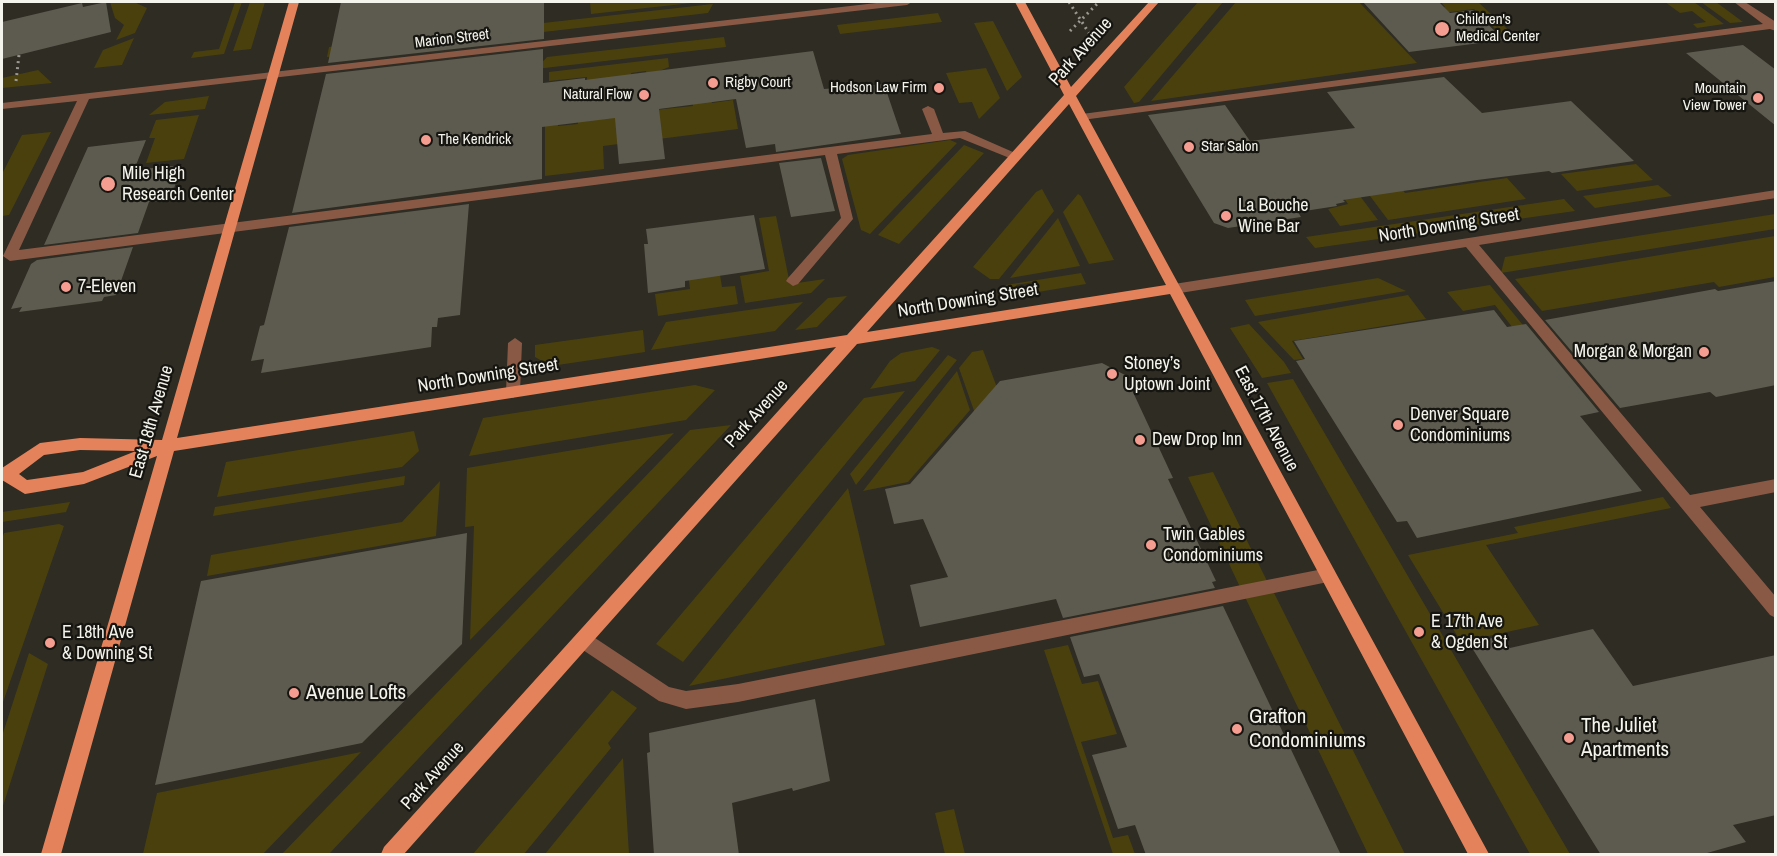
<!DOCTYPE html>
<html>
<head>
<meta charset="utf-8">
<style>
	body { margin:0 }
	#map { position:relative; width:1777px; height:856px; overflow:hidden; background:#2e2c23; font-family:"Archivo Narrow",sans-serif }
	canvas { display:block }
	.frame { position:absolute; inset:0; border:3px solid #f4f3ec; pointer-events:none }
</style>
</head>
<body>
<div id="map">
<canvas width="1777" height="856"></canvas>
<div class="frame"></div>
</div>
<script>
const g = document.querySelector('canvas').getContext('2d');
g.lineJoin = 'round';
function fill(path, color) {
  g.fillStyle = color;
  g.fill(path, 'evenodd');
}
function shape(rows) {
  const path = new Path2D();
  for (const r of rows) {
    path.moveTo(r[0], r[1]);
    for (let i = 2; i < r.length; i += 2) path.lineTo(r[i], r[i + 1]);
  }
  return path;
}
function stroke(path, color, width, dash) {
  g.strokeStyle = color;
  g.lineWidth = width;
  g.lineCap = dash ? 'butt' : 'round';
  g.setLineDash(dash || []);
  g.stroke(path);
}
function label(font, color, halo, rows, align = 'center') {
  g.font = font + ' "Archivo Narrow",sans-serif';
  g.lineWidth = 4.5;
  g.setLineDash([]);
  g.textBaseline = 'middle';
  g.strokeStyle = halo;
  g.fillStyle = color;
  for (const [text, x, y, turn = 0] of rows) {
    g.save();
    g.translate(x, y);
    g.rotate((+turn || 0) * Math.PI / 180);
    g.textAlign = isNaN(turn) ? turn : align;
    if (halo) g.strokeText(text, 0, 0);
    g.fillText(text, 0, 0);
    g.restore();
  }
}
const green = shape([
	[110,2,134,2,147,8,135,33,116,40,124,25,115,18],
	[235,2,242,2,224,54,191,58,194,52,219,49],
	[250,2,265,2,251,49,233,51],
	[590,2,701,2,591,14],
	[1198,2,1223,2,1139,102,1134,103,1124,87],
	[1236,2,1359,2,1417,63,1151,101],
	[1441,2,1478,2,1517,38,1506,39,1474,9,1435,14,1430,9,1445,7],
	[1665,2,1694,2,1724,24,1697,28,1693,24,1706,22,1692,11,1680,13],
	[1701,2,1716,2,1743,22,1730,23],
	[713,4,708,13,327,57,329,47],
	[938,13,942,22,840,34,837,25],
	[993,21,1022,77,1007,91,974,23],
	[724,37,726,47,536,69,547,57],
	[134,38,122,65,94,68,103,50],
	[668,58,669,67,647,76,646,71,631,73,631,77,587,82,587,77,549,81,549,72],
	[986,68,1000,98,979,119,972,102,959,103,946,73],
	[38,70,52,83,2,88,2,78],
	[209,96,205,109,149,115,165,102],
	[711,99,712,103,733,100,738,129,603,146,604,169,545,176,545,122,558,120,558,126,578,124,578,118,693,106,692,101],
	[199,115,184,159,146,163,155,138,149,138,156,120],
	[51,132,9,215,2,216,2,174,22,135],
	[950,140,957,143,870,234,861,230,842,159,848,155],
	[964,145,984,153,899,244,878,235],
	[1636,164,1653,180,1577,191,1561,174],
	[1507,178,1526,199,1388,220,1367,192,1401,187,1405,193],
	[1658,185,1672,196,1595,208,1583,196],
	[1042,189,1054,211,999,279,990,279,973,267,1036,192],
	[1078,194,1081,196,1114,260,1089,264,1063,212],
	[1360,196,1378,220,1340,226,1328,209,1348,204,1344,198],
	[1564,199,1575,211,1315,248,1306,237],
	[1775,214,1775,229,1501,273,1505,257],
	[776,216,790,284,825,279,811,293,745,303,740,276,769,271,759,218],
	[1058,218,1080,266,1010,278],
	[711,221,722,287,735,286,738,304,658,316,655,294,690,289,682,225],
	[1775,236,1775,277,1719,287,1714,282,1542,311,1515,279],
	[1081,273,1086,284,1038,292,1034,282,1016,285,1020,295,1005,297,997,294,1006,285],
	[1378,278,1406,291,1255,316,1245,300],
	[1490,285,1527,330,1516,332,1495,305,1463,311,1447,292],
	[1408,295,1426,319,1292,341,1303,359,1294,360,1258,322],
	[847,296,817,327,795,330,828,298],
	[803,302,775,331,651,350,666,322],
	[1249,324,1284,362,1291,373,1262,378,1230,328],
	[643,330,645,352,551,366,535,357,535,345],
	[932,347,940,350,915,381,870,389,890,361,901,353],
	[983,350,1079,607,1018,536,959,368,972,352],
	[948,355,957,360,856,485,850,474],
	[957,371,970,410,908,482,863,491],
	[1293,379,1570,854,1530,854,1267,383],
	[695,385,715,390,686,420,469,456,483,418],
	[905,391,683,662,656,644,864,398],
	[731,425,329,854,282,854,690,430],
	[414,431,419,451,402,467,217,497,226,462],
	[674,433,470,640,474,526,465,527,467,468],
	[1213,472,1267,581,1240,587,1188,477],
	[405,476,404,485,213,516,215,507],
	[440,481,436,536,207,576,211,555,402,522],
	[848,488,885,645,689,686],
	[1663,497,1671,508,1486,545,1539,625,1461,642,1408,555,1518,533,1514,527],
	[70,502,66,512,2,522,2,512],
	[59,524,64,526,2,705,2,539,4,533],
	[1273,591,1405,854,1368,854,1245,597],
	[1068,645,1082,684,1098,681,1117,734,1081,742,1113,838,1128,835,1135,854,1113,854,1044,650],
	[29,653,48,664,2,809,2,736],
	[612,690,637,708,608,743,611,748,524,854,473,854],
	[361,752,263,854,143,854,157,793],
	[623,758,629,854,545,854],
	[954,809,965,854,945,854,935,813]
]);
const building = shape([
	[106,2,111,32,2,59,2,22,82,3,83,7],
	[341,2,544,2,544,39,328,63],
	[1363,2,1439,2,1450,13,1473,10,1504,40,1409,52],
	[1743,45,1776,70,1776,126,1686,53],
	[543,49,543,83,585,78,585,80,813,51,824,89,884,84,901,134,776,152,775,144,746,148,736,99,659,109,665,159,619,164,615,118,542,127,542,179,292,213,326,74],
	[1444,77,1482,113,1571,101,1634,161,1552,173,1549,171,1477,180,1343,200,1345,202,1336,204,1337,206,1298,212,1301,217,1228,228,1214,223,1148,115,1225,105,1250,141,1355,128,1327,92],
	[146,140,134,170,182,165,170,200,149,202,138,233,44,245,88,147],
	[821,158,835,211,791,217,779,163],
	[469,204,460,315,438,318,437,327,432,327,431,347,261,373,264,359,251,361,260,326,264,325,289,227],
	[754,215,765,269,685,281,685,287,648,293,644,244,648,244,646,229],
	[133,247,116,295,104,297,102,301,19,312,22,307,11,309,31,264,37,260],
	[1776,281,1776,385,1716,397,1710,392,1620,408,1545,320,1715,289,1718,291],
	[1494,310,1507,327,1526,324,1599,412,1580,416,1642,491,1417,538,1407,521,1397,522,1296,361,1305,359,1294,341],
	[1102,363,1125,375,1173,478,1168,479,1216,581,1212,582,1215,588,1063,618,1056,599,920,627,910,585,948,577,923,519,894,524,885,489,910,484,1000,381],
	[467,533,462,644,362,743,155,785,201,581],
	[1223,606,1341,855,1146,855,1135,825,1118,829,1092,755,1127,747,1099,674,1084,677,1070,637],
	[1593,629,1633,686,1776,655,1776,815,1733,825,1746,842,1700,855,1601,855,1469,643,1502,636,1510,648],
	[815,699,830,781,793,791,792,788,732,803,739,855,654,855,647,753,650,752,649,733]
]);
const path = shape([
	[1069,2,1089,33],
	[1070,31,1099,2],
	[16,81,19,55]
]);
const minor = shape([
	[885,2,912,2,907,5,89,99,19,250,932,134,922,109,928,106,934,109,943,133,965,131,1022,156,1016,160,1012,159,960,138,837,154,853,219,798,284,793,286,786,281,788,278,841,218,825,155,10,261,3,256,77,101,2,109,2,103,885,2],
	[1734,2,1745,2,1776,22,1776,31,1770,29,1082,120,1076,117,1082,114,1763,24,1734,2],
	[1776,190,1776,198,1479,245,1690,495,1776,479,1776,492,1700,507,1776,597,1776,618,1770,615,1466,247,1174,294,1167,289,1174,284,1776,190],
	[515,338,522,343,520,392,513,398,506,392,508,343,515,338],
	[1328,568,1334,570,1336,575,1334,580,1328,582,738,702,686,709,659,701,577,646,574,640,577,634,583,632,589,634,669,687,686,691,738,684,1328,568]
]);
const major = shape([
	[289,2,299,2,177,438,847,335,1064,95,1015,2,1025,2,1071,87,1149,2,1159,2,1076,96,1489,854,1468,854,1170,294,857,344,404,854,381,854,384,847,836,347,174,451,61,854,41,854,157,456,84,484,25,494,2,480,2,468,40,443,80,438,162,440,289,2],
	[1069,104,1166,285,867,332,1069,104],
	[80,450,136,451,83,472,27,480,19,474,44,455,80,450]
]);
const markers = [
	[1442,29,8,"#f59d90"],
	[713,83,6,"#f59d90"],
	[939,88,6,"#f59d90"],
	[644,95,6,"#f59d90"],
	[1758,98,6,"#f59d90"],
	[426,140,6,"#f59d90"],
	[1189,147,6,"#f59d90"],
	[108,184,8,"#f59d90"],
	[1226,216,6,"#f59d90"],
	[66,287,6,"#f59d90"],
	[1704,352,6,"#f59d90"],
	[1112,374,6,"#f59d90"],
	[1398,425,6,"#f59d90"],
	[1140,440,6,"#f59d90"],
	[1151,545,6,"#f59d90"],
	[1419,632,6,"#f59d90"],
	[50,643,6,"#f59d90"],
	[294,693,6,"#f59d90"],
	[1237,729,6,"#f59d90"],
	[1569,738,6,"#f59d90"]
];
const farPoinames = [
	["Children's",1456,20],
	["Medical Center",1456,37],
	["Rigby Court",725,83],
	["Hodson Law Firm",927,88,"right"],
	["Mountain",1746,89,"right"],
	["View Tower",1746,106,"right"],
	["Natural Flow",632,95,"right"],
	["The Kendrick",438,140],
	["Star Salon",1201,147]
];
const farStreetnames = [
	["Marion Street",452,39,-7]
];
const streetNames = [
	["Park Avenue",1081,52,-48],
	["North Downing Street",1449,226,-9],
	["North Downing Street",968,301,-9],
	["North Downing Street",488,376,-9],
	["Park Avenue",757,414,-48],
	["East 17th Avenue",1266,419,62],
	["East 18th Avenue",152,422,-74],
	["Park Avenue",433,776,-48]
];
const poiNames = [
	["Mile High",122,174],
	["Research Center",122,195],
	["La Bouche",1238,206],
	["Wine Bar",1238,227],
	["7-Eleven",78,287],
	["Morgan & Morgan",1692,352,"right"],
	["Stoney’s",1124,364],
	["Uptown Joint",1124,385],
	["Denver Square",1410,415],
	["Condominiums",1410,436],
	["Dew Drop Inn",1152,440],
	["Twin Gables",1163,535],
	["Condominiums",1163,556],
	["E 17th Ave",1431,622],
	["& Ogden St",1431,643],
	["E 18th Ave",62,633],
	["& Downing St",62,654]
];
const nearPoinames = [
	["Avenue Lofts",306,693],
	["Grafton",1249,717],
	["Condominiums",1249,741],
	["The Juliet",1581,726],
	["Apartments",1581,750]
];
fill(green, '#4a400d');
fill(building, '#5d5b50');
stroke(path, '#9b9991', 3, [2, 4]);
fill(minor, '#895946');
fill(major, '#e4825b');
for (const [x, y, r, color] of markers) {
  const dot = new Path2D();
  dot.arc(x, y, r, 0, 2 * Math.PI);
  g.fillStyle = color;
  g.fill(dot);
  stroke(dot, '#161510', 2);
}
label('15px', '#f4f3ec', '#161510', farPoinames, 'left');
label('15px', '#f4f3ec', '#161510', farStreetnames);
label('18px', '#f4f3ec', '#161510', streetNames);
label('18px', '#f4f3ec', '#161510', poiNames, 'left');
label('21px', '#f4f3ec', '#161510', nearPoinames, 'left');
</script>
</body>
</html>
